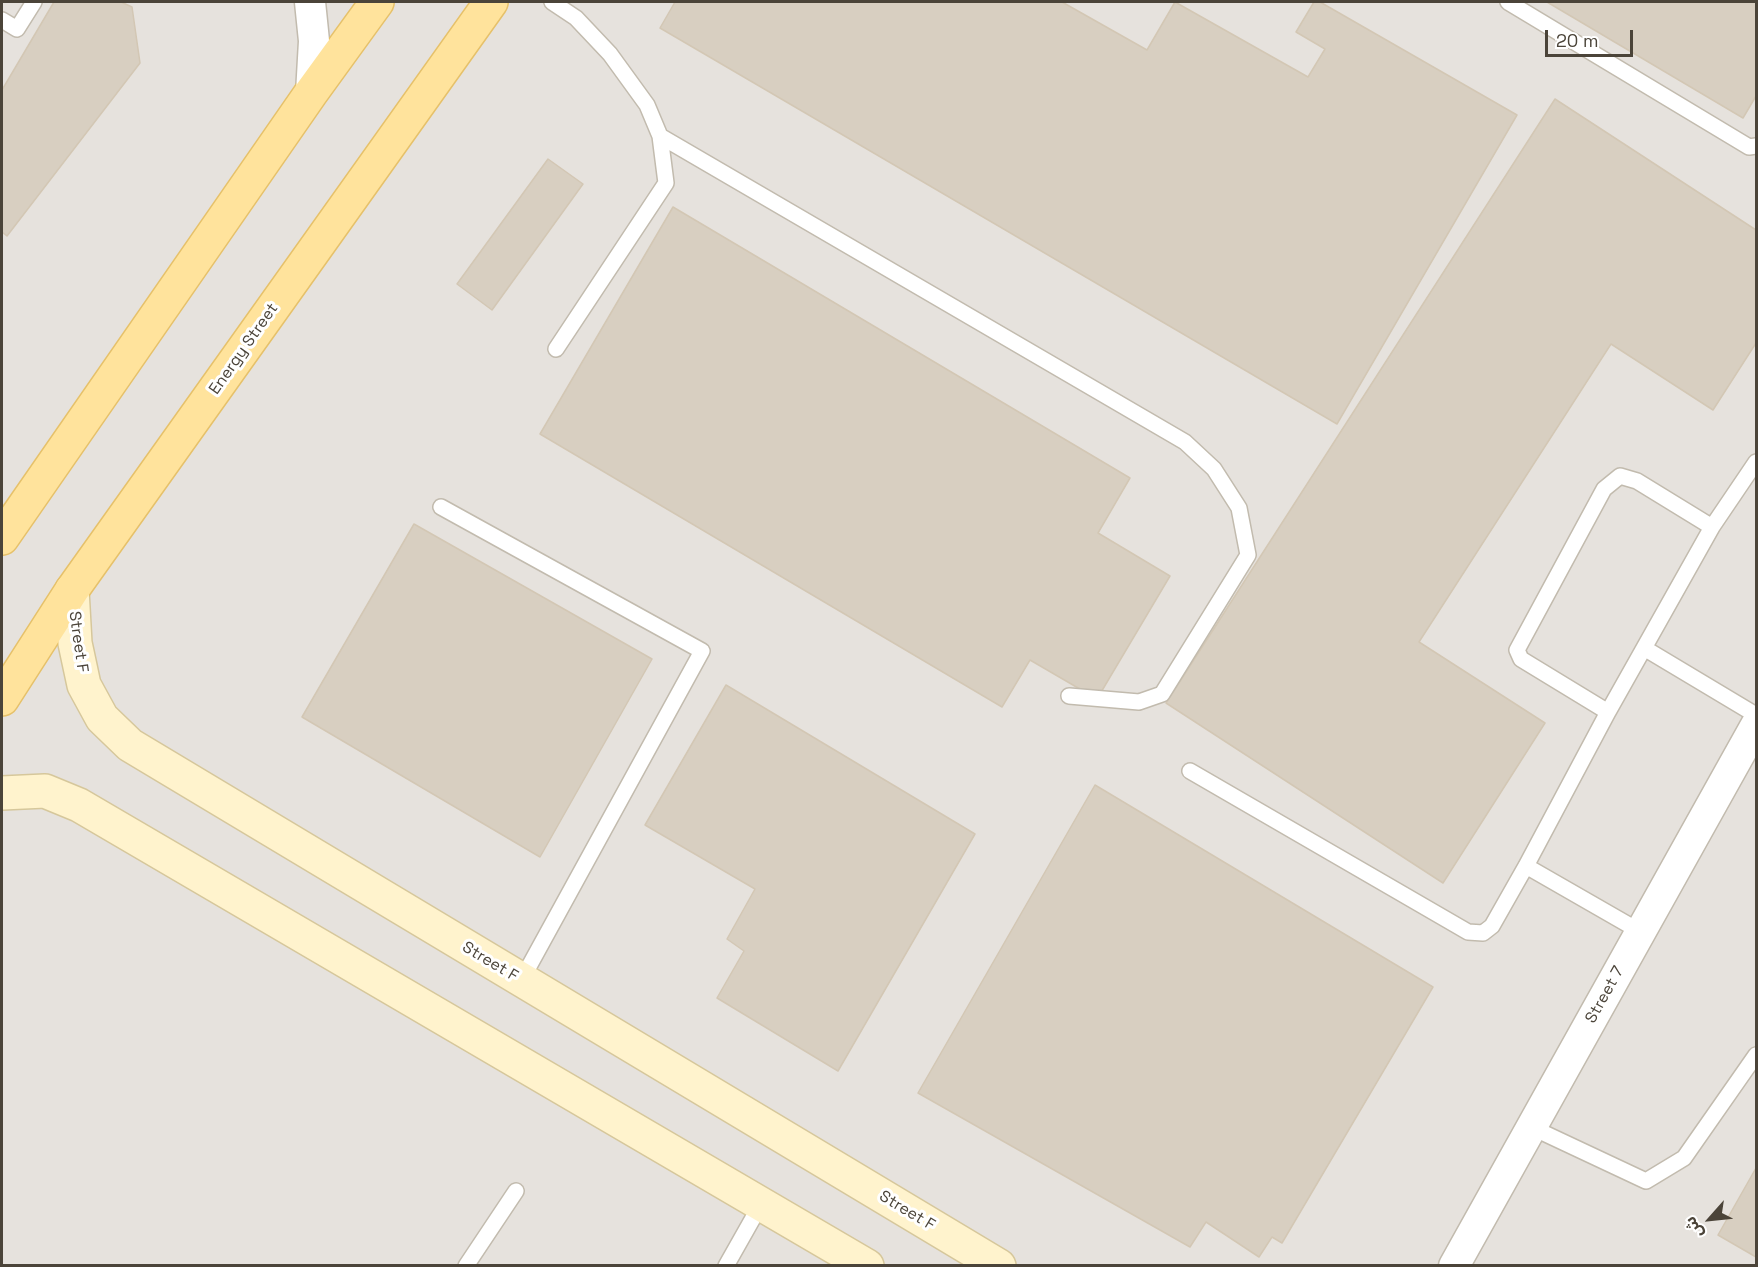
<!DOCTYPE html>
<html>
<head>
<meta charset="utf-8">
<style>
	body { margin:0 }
	#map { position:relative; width:1758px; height:1267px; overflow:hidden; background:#f6f3ec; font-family:"Space Grotesk","Noto Sans Arabic",sans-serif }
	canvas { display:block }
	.frame { position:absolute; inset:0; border:3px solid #4b4439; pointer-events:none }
	.north { position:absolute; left:1680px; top:1189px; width:60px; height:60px; -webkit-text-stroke:4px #fff; paint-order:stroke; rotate:243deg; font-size:16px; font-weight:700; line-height:24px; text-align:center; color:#4b4439 }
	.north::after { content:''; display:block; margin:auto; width:21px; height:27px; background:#4b4439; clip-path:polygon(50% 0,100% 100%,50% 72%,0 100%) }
	.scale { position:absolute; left:1545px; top:30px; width:88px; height:27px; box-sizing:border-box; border:3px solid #4b4439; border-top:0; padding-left:8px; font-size:18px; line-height:21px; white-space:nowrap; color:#4b4439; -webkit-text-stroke:4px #fff; paint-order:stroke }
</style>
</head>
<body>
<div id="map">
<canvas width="1758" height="1267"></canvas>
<div class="frame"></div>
<div class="north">ش</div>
<div class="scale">20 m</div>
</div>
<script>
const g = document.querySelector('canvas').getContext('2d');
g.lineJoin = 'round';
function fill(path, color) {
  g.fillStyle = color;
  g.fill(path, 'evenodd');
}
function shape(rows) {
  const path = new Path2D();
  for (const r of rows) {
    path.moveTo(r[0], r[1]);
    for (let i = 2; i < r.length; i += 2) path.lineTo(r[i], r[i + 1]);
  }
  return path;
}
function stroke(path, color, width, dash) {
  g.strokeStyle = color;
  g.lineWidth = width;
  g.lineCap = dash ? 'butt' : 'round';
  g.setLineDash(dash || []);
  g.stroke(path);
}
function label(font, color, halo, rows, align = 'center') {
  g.font = font + ' "Space Grotesk",sans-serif';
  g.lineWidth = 6;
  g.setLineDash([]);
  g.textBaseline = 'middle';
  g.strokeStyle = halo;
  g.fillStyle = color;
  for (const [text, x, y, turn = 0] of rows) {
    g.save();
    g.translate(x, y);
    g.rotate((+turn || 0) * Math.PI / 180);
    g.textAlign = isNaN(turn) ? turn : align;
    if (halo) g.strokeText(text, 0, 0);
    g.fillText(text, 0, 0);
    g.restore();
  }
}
const industrial = shape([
	[2,2,1756,2,1756,1265,2,1265]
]);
const building = shape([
	[54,2,121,2,132,7,140,63,7,236,2,232,2,90,54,2],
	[675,2,1062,2,1147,50,1175,2,1308,77,1325,49,1296,32,1314,2,1320,2,1517,115,1337,424,660,28,675,2],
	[1547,2,1756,2,1756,96,1743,118,1547,2],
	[1555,99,1756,230,1756,343,1713,410,1611,344,1419,642,1545,723,1443,883,1166,703,1555,99],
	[548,159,583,184,492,310,457,284,548,159],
	[673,207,1130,478,1098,533,1170,576,1097,699,1030,660,1002,707,540,434,673,207],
	[414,524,652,659,540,857,302,717,414,524],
	[726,685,975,834,838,1071,717,998,744,951,727,939,755,889,645,825,726,685],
	[1095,785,1433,987,1282,1243,1272,1237,1259,1257,1206,1222,1190,1247,918,1093,1095,785],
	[1756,1168,1756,1257,1718,1235,1756,1168]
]);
const lane = shape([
	[552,2,576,18,610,54,647,105,660,136,666,183,556,349],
	[1508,2,1749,147,1756,146],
	[2,20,17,29,34,2],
	[660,136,1185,442,1214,469,1239,508,1248,555,1162,694,1139,702,1069,696],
	[1756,462,1712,527,1644,648,1756,715],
	[441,507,702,651,521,981],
	[1608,712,1644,648],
	[1190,771,1468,932,1483,933,1492,926,1526,866,1608,712,1521,659,1517,650,1604,489,1620,476,1637,481,1712,527],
	[1526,866,1641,932],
	[1531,1127,1646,1181,1684,1158,1756,1055],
	[466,1266,516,1191],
	[726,1266,761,1204]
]);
const street = shape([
	[310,2,314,41,311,93],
	[1454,1266,1756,725]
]);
const secondary = shape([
	[72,590,75,643,84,685,102,718,130,745,999,1266],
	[2,793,45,791,79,805,867,1266]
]);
const primary = shape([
	[2,538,311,93,377,2],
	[2,699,72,590,491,2]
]);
const streetNames = [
	["Energy Street",244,349,-55],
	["Street F",78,642,82],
	["Street F",490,962,31],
	["Street 7",1605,995,-61],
	["Street F",907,1211,31]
];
fill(industrial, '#e6e2dd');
fill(building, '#d8cfc1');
stroke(building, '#d3c7b4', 1.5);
stroke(lane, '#c2bbae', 18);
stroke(street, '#c2bbae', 33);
stroke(secondary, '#d6c79b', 36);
stroke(primary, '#e6c16a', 36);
stroke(lane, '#fff', 15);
stroke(street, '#fff', 30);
stroke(secondary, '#fff3cd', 33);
stroke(primary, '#ffe39c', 33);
label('16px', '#4b4439', '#fff', streetNames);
</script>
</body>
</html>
